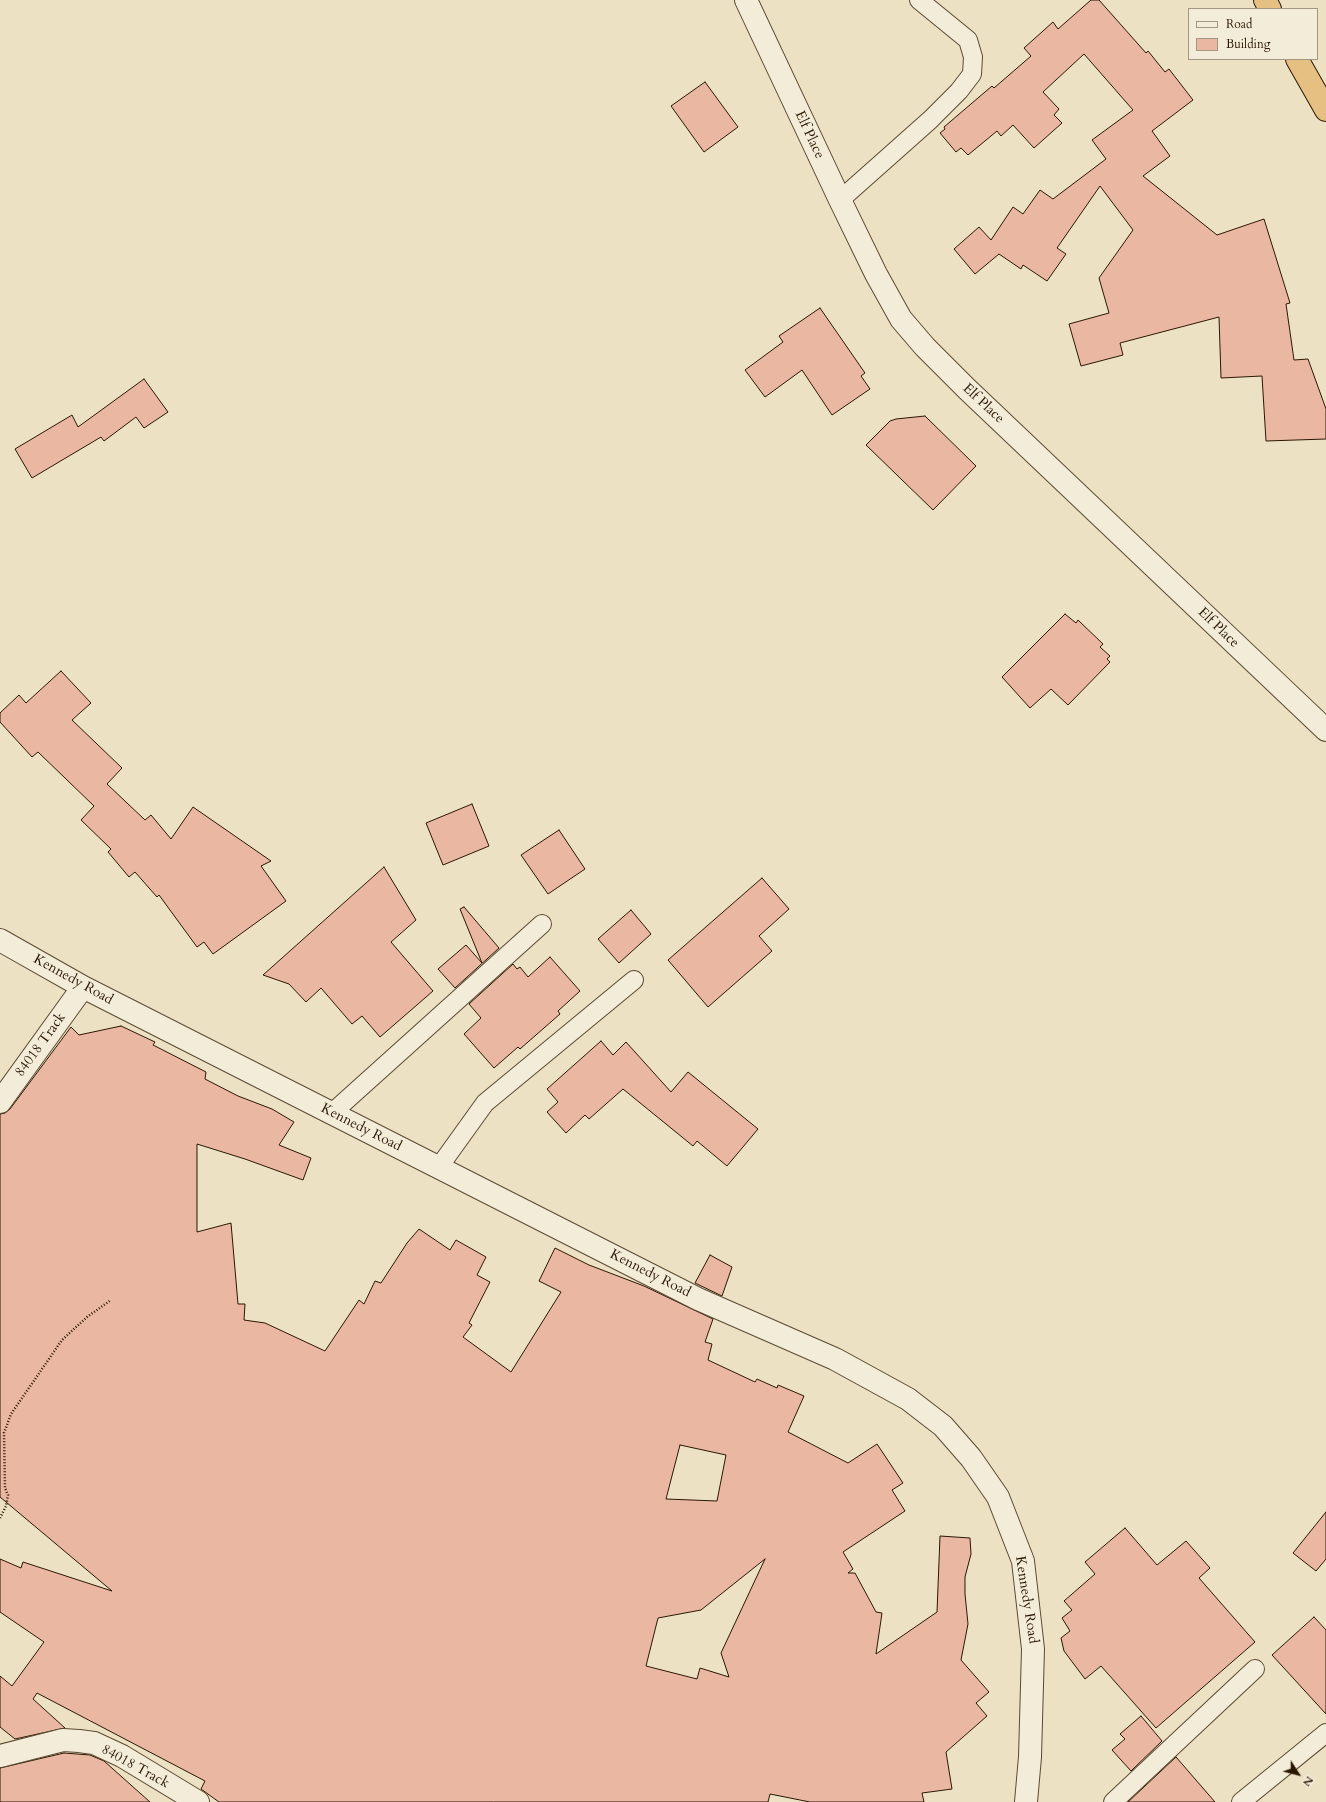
<!DOCTYPE html>
<html>
<head>
<meta charset="utf-8">
<style>
	body { margin:0 }
	#map { position:relative; width:1326px; height:1802px; overflow:hidden; background:#ede1c4; font-family:Cardo,serif }
	canvas { display:block }
	.legend { position:absolute; left:1188px; top:8px; width:130px; height:52px; box-sizing:border-box; background:#f3ecd9; border:1px solid #a39783; margin:0; padding:5px 7px; list-style:none; font-size:12px; color:#2a1701 }
	.legend li { display:flex; align-items:center; gap:8px; height:20px }
	.legend b { width:20px; border:1px solid #a39783 }
	.north { position:absolute; left:1278px; top:1754px; width:40px; height:40px; -webkit-text-stroke:3px #f3ecd9; paint-order:stroke; rotate:126deg; font-size:11px; font-weight:700; line-height:16px; text-align:center; color:#2a1701 }
	.north::after { content:''; display:block; margin:auto; width:14px; height:18px; background:#2a1701; clip-path:polygon(50% 0,100% 100%,50% 72%,0 100%) }
</style>
</head>
<body>
<div id="map">
<canvas width="1326" height="1802"></canvas>
<ul class="legend">
<li><b style="height:5px;background:#f3ecd9"></b>Road</li>
<li><b style="height:11px;background:#eab7a3"></b>Building</li>
</ul>
<div class="north">N</div>
</div>
<script>
const g = document.querySelector('canvas').getContext('2d');
g.lineJoin = 'round';
function fill(path, color) {
  g.fillStyle = color;
  g.fill(path, 'evenodd');
}
function shape(rows) {
  const path = new Path2D();
  for (const r of rows) {
    path.moveTo(r[0], r[1]);
    for (let i = 2; i < r.length; i += 2) path.lineTo(r[i], r[i + 1]);
  }
  return path;
}
function stroke(path, color, width, dash) {
  g.strokeStyle = color;
  g.lineWidth = width;
  g.lineCap = dash ? 'butt' : 'round';
  g.setLineDash(dash || []);
  g.stroke(path);
}
function label(font, color, halo, rows, align = 'center') {
  g.font = font + ' Cardo,serif';
  g.lineWidth = 3;
  g.setLineDash([]);
  g.textBaseline = 'middle';
  g.strokeStyle = halo;
  g.fillStyle = color;
  for (const [text, x, y, turn = 0] of rows) {
    g.save();
    g.translate(x, y);
    g.rotate((+turn || 0) * Math.PI / 180);
    g.textAlign = isNaN(turn) ? turn : align;
    if (halo) g.strokeText(text, 0, 0);
    g.fillText(text, 0, 0);
    g.restore();
  }
}
const building = shape([
	[1091,0,1099,0,1146,53,1148,51,1165,72,1169,69,1193,100,1152,131,1170,156,1143,176,1217,235,1264,219,1290,303,1286,304,1294,360,1308,359,1326,409,1326,439,1266,441,1262,376,1221,378,1219,317,1120,343,1123,355,1081,366,1069,324,1109,313,1099,278,1133,230,1100,186,1057,248,1066,254,1047,281,1023,265,1021,269,999,254,975,274,954,249,979,227,991,240,1013,207,1023,214,1040,190,1053,199,1106,159,1092,140,1133,110,1084,54,1043,92,1059,109,1054,115,1062,123,1034,148,1013,125,1001,136,997,131,968,155,961,148,956,152,940,133,945,129,944,127,992,86,994,88,1031,56,1024,48,1053,22,1058,29,1091,0],
	[705,82,738,127,704,152,671,106,705,82],
	[820,308,865,373,861,376,870,389,832,415,802,370,765,397,745,370,783,342,779,336,820,308],
	[144,379,168,412,144,428,136,417,104,441,101,437,32,478,15,449,72,415,78,427,144,379],
	[925,416,976,466,933,510,866,445,890,421,896,419,925,416],
	[1065,614,1076,623,1078,620,1103,644,1100,647,1110,656,1107,659,1110,662,1068,705,1051,689,1030,708,1002,677,1065,614],
	[61,671,91,703,72,720,122,768,107,784,145,820,151,815,171,839,193,807,271,861,261,866,286,901,213,954,204,942,197,947,159,895,157,897,135,872,129,877,108,852,111,849,81,820,94,806,38,752,32,757,0,722,0,713,19,695,26,703,61,671],
	[472,804,489,846,443,865,426,823,472,804],
	[559,830,585,869,548,894,521,855,559,830],
	[384,867,416,920,391,942,433,991,380,1037,362,1016,352,1024,321,988,306,1002,289,984,263,975,384,867],
	[762,878,789,909,759,936,772,951,708,1007,668,960,762,878],
	[464,907,499,948,455,988,438,969,466,945,482,963,460,909,464,907],
	[631,910,651,934,619,963,598,939,631,910],
	[550,957,580,991,558,1011,560,1014,520,1049,518,1047,494,1068,464,1034,481,1018,469,1004,513,964,517,969,520,967,528,977,550,957],
	[121,1026,155,1042,153,1045,206,1072,205,1079,238,1096,272,1109,294,1122,279,1145,311,1158,303,1180,245,1159,197,1144,197,1232,231,1223,238,1304,245,1304,244,1320,265,1323,325,1351,359,1300,364,1304,375,1281,381,1283,407,1243,419,1229,450,1250,456,1240,486,1257,477,1275,490,1282,469,1323,472,1325,463,1337,511,1372,561,1292,539,1281,555,1248,589,1265,644,1286,713,1319,705,1342,712,1344,708,1360,755,1382,757,1379,777,1388,778,1385,804,1396,788,1432,848,1463,877,1444,903,1483,892,1490,905,1511,843,1552,853,1569,848,1573,855,1573,876,1612,882,1613,876,1654,937,1612,940,1536,970,1538,971,1554,965,1577,965,1594,968,1624,961,1660,989,1692,976,1703,987,1716,946,1752,952,1789,922,1793,924,1802,810,1802,770,1794,768,1802,219,1802,201,1789,205,1781,37,1693,33,1699,65,1728,15,1739,0,1727,0,1676,12,1686,44,1642,0,1612,0,1559,21,1568,23,1562,112,1591,0,1497,0,1114,5,1113,10,1109,71,1027,79,1035,121,1026],
	[680,1445,726,1455,717,1501,666,1499,680,1445],
	[765,1559,721,1653,729,1677,700,1668,697,1679,646,1666,658,1618,701,1610,765,1559],
	[601,1041,613,1055,626,1042,671,1092,688,1072,758,1129,727,1166,697,1141,693,1146,623,1089,589,1119,585,1115,566,1133,547,1112,558,1102,547,1089,601,1041],
	[710,1255,732,1267,722,1296,695,1283,710,1255],
	[1326,1512,1326,1559,1316,1571,1293,1553,1326,1512],
	[1125,1528,1157,1565,1186,1541,1210,1568,1199,1578,1255,1642,1156,1728,1101,1666,1085,1679,1064,1651,1061,1638,1070,1631,1062,1618,1072,1610,1064,1601,1095,1574,1085,1562,1125,1528],
	[1314,1617,1326,1630,1326,1714,1272,1655,1314,1617],
	[1141,1716,1162,1741,1131,1771,1112,1750,1125,1739,1120,1734,1141,1716],
	[64,1753,90,1755,104,1761,150,1802,0,1802,0,1768,64,1753],
	[1176,1757,1215,1802,1128,1802,1176,1757]
]);
const path = shape([
	[0,1518,6,1506,8,1495,5,1488,4,1433,11,1414,62,1340,87,1317,111,1300]
]);
const lane = shape([
	[840,200,930,120,959,91,972,74,973,57,968,40,919,0],
	[332,1113,542,924],
	[439,1167,485,1103,634,980],
	[1113,1802,1255,1669],
	[1241,1802,1326,1733]
]);
const street = shape([
	[746,0,840,200,876,274,901,319,925,347,967,389,1326,730],
	[0,940,83,987,698,1299,835,1359,908,1399,943,1426,971,1458,998,1497,1023,1561,1033,1649,1030,1757,1026,1802],
	[0,1102,83,987],
	[0,1756,63,1740,79,1741,94,1743,122,1756,198,1802]
]);
const highway = shape([
	[1265,0,1270,9],
	[1297,59,1326,110]
]);
const streetNames = [
	["Elf Place",809,135,65],
	["Elf Place",983,404,43],
	["Elf Place",1218,628,44],
	["Kennedy Road",73,980,29],
	["84018 Track",41,1045,-54],
	["Kennedy Road",361,1128,27],
	["Kennedy Road",650,1274,27],
	["Kennedy Road",1026,1600,81],
	["84018 Track",135,1767,29]
];
fill(building, '#eab7a3');
stroke(building, '#2a1701', 1);
stroke(lane, '#5b4a32', 20);
stroke(street, '#5b4a32', 24);
stroke(highway, '#2a1701', 24);
stroke(path, '#2a1701', 2.5, [1, 2]);
stroke(lane, '#f3ecd9', 18);
stroke(street, '#f3ecd9', 22);
stroke(highway, '#e6c082', 22);
label('14px', '#2a1701', '#f3ecd9', streetNames);
</script>
</body>
</html>
